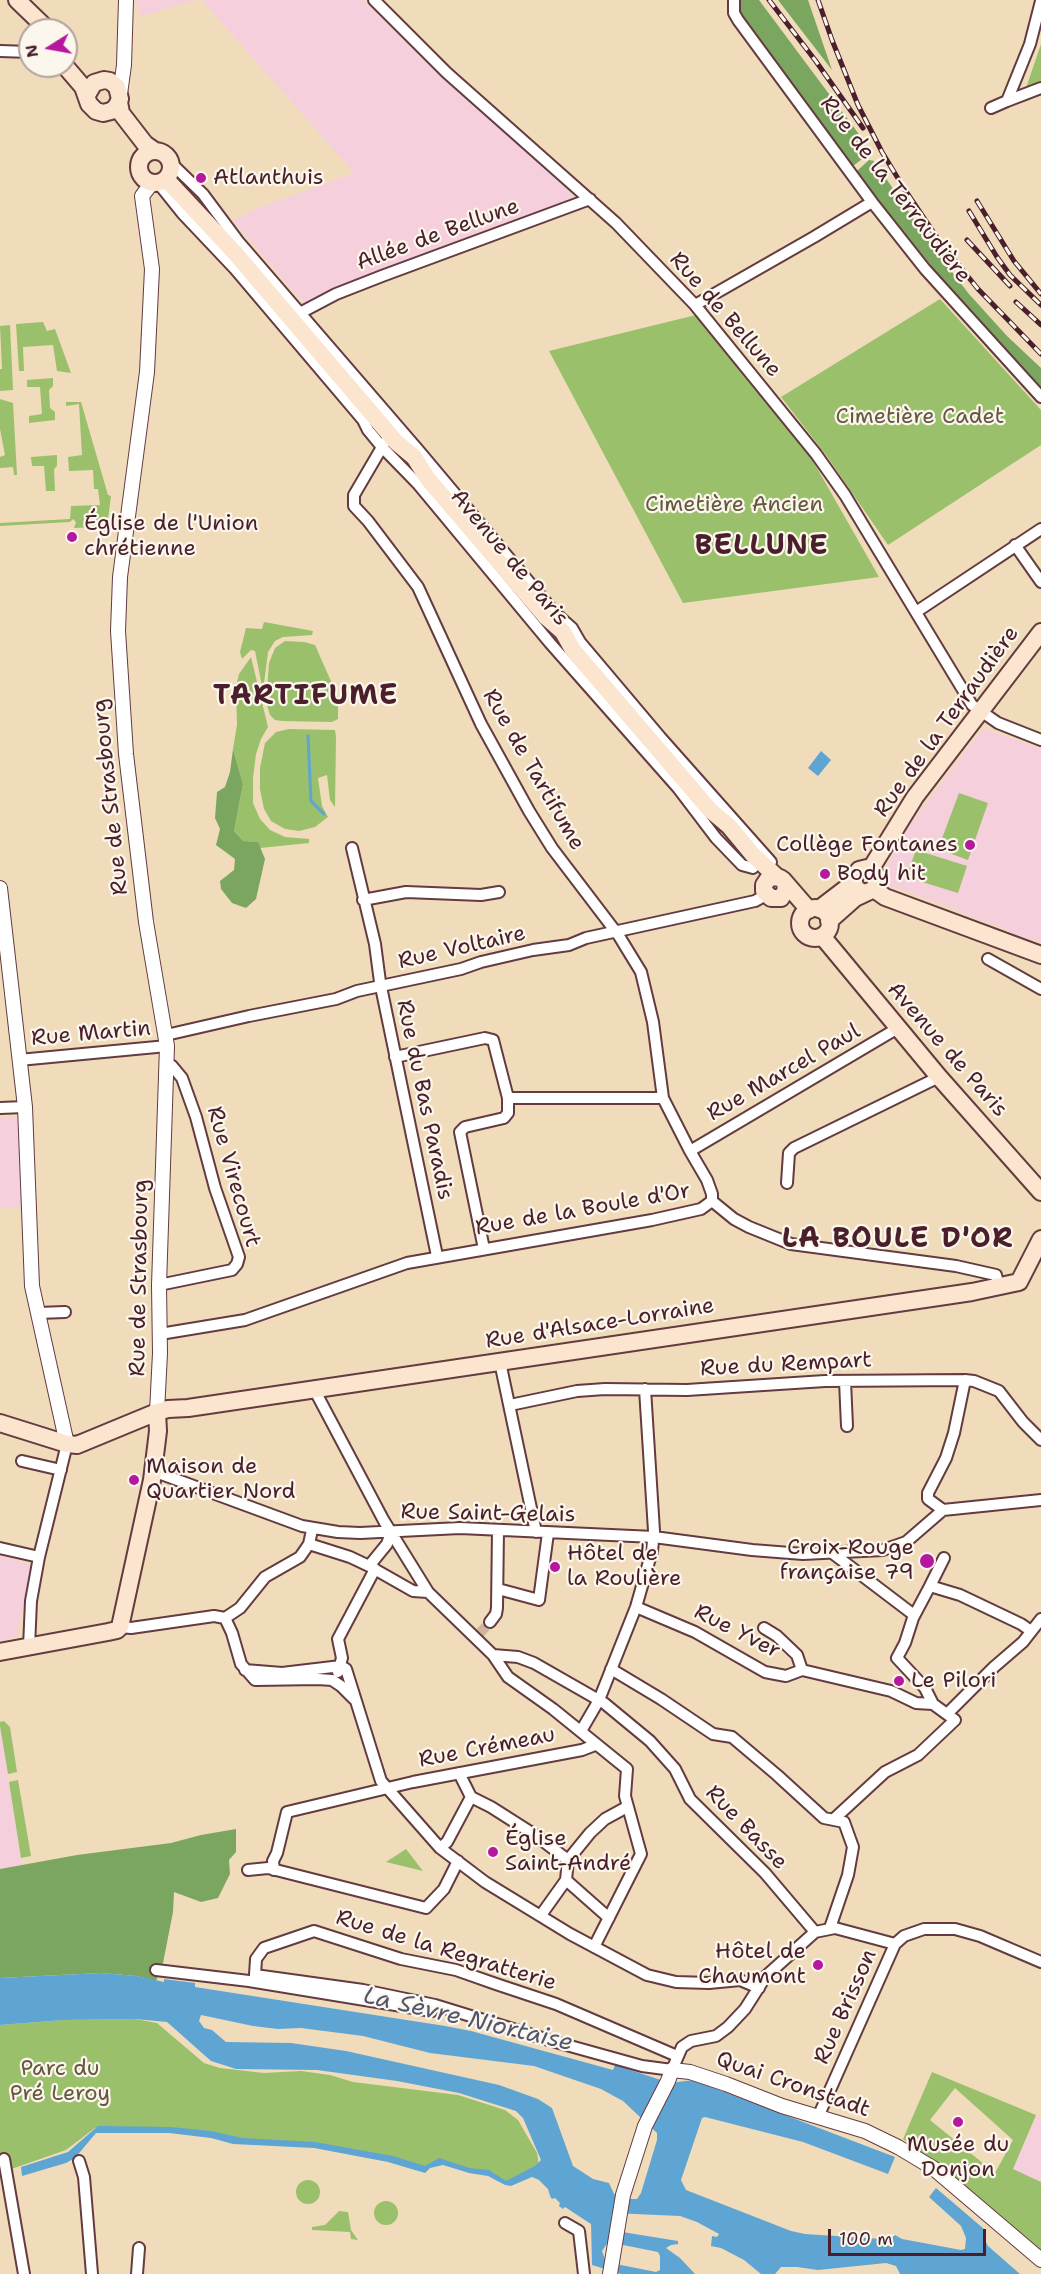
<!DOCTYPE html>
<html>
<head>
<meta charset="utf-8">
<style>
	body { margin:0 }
	#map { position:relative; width:1041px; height:2274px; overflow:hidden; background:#f0dcba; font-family:"Shantell Sans",sans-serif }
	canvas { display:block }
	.north { position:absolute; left:18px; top:18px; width:60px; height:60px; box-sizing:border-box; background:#fbf7ec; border:2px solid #b4a19f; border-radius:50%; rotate:259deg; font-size:16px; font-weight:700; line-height:24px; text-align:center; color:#4a1f2b }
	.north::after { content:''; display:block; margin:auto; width:21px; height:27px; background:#b5179e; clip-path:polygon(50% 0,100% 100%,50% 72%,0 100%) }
	.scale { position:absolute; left:828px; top:2229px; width:158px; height:27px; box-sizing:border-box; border:3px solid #4a1f2b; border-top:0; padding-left:8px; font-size:18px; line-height:21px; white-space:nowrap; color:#4a1f2b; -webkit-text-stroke:4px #fbf7ec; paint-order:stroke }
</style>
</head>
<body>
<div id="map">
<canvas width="1041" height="2274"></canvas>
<div class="north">N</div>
<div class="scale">100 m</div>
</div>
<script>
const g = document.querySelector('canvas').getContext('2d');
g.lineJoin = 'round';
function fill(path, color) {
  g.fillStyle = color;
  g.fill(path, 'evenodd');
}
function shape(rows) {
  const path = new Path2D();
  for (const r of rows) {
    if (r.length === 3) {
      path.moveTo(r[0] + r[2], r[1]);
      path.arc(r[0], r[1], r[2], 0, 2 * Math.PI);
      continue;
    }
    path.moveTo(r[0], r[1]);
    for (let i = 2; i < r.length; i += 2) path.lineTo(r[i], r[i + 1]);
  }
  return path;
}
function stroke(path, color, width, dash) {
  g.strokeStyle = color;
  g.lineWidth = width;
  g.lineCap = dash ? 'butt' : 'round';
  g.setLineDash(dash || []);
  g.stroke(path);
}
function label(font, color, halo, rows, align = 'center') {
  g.font = font + ' "Shantell Sans",sans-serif';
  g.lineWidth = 4.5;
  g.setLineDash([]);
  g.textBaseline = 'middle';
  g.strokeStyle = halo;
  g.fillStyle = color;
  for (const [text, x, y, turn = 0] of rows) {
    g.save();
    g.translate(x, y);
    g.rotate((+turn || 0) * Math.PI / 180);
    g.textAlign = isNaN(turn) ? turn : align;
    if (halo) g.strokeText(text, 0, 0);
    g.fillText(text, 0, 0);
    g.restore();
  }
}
const built = shape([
	[137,0,195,0,139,17,139,6,132,6],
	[202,0,364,0,423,60,510,134,575,197,307,307,233,221,258,208,354,173],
	[983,728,1041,749,1041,942,1012,934,1012,932,962,913,956,909,890,886,885,869,912,822],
	[0,1117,19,1117,22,1208,0,1208],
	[0,1556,31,1564,17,1637,0,1641],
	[0,1726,22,1865,0,1869],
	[1036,2116,1041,2117,1041,2252,994,2213]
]);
const green = shape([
	[1041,44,1041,83,1027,89,1026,88],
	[940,299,1041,410,1041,445,888,545,826,455,781,397],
	[696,315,809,454,879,577,683,603,549,351],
	[43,322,47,331,55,329,71,373,57,371,53,345,23,347,24,371,19,371,16,324],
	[10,325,13,390,0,391,0,369,2,369,0,326],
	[53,378,53,386,49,390,50,408,55,412,55,420,29,423,29,416,42,414,40,387,27,387,27,380],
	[0,399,13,403,17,475,14,475,13,467,0,468,0,457,5,455,0,429],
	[66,402,81,402,108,495,111,496,108,519,98,527,74,528,76,522,73,519,70,522,0,526,0,523,70,519,71,506,100,505,98,489,94,489,93,470,69,471,68,457,82,455,79,404,66,406],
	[57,455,57,466,54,469,55,491,46,491,44,466,32,466,31,457],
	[264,622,313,631,312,635,283,637,275,641,268,652,263,691,255,651,251,650,242,659,240,652,246,628,262,629],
	[285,641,304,642,315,645,338,697,338,719,332,722,282,721,275,720,270,715,266,702,269,663,275,648],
	[251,657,268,727,261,739,256,754,253,778,253,803,260,819,270,830,285,837,309,839,309,843,260,848,257,842,243,841,234,831,243,784,233,749,237,725,236,686,239,674],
	[289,729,335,730,336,737,335,807,330,800,327,775,318,778,322,806,328,817,315,827,299,831,285,829,271,821,264,809,260,789,260,768,265,743,276,732],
	[959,793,988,803,968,860,938,849],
	[916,850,967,866,958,893,906,877],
	[4,1721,10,1727,17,1772,8,1774,0,1726,0,1722],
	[18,1780,31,1856,21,1858,9,1782],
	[406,1849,423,1871,386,1862],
	[135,2019,157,2023,204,2063,220,2068,264,2073,301,2071,330,2075,353,2082,458,2095,505,2110,518,2120,537,2153,540,2172,509,2184,493,2175,473,2172,438,2160,425,2168,353,2151,238,2140,212,2134,95,2128,66,2150,0,2173,0,2025,63,2020],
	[932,2072,1036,2115,1013,2169,1041,2182,1041,2252,940,2166,903,2139],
	[955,2088,1013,2140,995,2173,930,2120],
	[308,2192,12],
	[386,2213,12],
	[339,2211,348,2212,351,2230,358,2240,351,2239,350,2232,312,2230,312,2227,325,2225]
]);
const forest = shape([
	[741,0,759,0,861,137,868,150,866,156,853,166,741,13],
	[778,0,808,0,832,70],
	[869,160,874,161,935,250,969,294,1007,336,1041,368,1041,390,951,290,877,199,857,171],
	[233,749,243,784,234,831,243,841,258,842,265,859,256,899,246,908,232,903,221,889,220,881,234,870,235,859,216,845,220,829,215,818,217,792,225,787,230,772],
	[236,1829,236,1852,229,1860,230,1874,218,1898,201,1902,174,1892,173,1912,163,1963,156,1981,137,1976,101,1973,0,1978,0,1869,77,1855,171,1843,201,1835]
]);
const water = shape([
	[821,751,831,760,818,776,808,768],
	[101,1973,137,1976,164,1982,164,1979,195,1983,195,1987,445,2026,471,2031,613,2070,615,2065,670,2083,693,2080,895,2157,888,2174,803,2142,705,2117,702,2118,681,2180,686,2190,791,2231,805,2234,882,2239,889,2239,895,2235,902,2239,961,2250,965,2249,966,2238,961,2226,929,2197,936,2188,984,2229,983,2237,988,2246,1020,2274,900,2274,896,2266,886,2263,818,2270,797,2267,781,2267,775,2274,761,2274,744,2260,721,2248,711,2246,712,2236,717,2237,719,2234,697,2222,680,2216,612,2213,610,2230,678,2241,678,2244,671,2245,666,2248,680,2258,695,2274,621,2274,592,2265,591,2224,565,2207,563,2209,559,2206,560,2203,555,2198,552,2199,550,2196,548,2189,539,2180,532,2177,511,2186,505,2185,488,2176,469,2173,443,2165,430,2168,425,2173,388,2162,314,2148,233,2144,211,2138,169,2133,96,2133,75,2158,66,2163,22,2176,21,2167,68,2152,98,2126,171,2127,211,2131,242,2138,315,2142,393,2156,425,2166,439,2158,469,2168,489,2170,506,2181,535,2166,541,2160,523,2118,516,2111,459,2093,397,2081,317,2070,236,2069,211,2061,167,2022,135,2019,63,2020,0,2025,0,1978],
	[201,2015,253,2026,278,2029,301,2028,363,2036,430,2053,534,2066,601,2089,623,2101,657,2133,657,2140,641,2193,637,2199,632,2199,614,2194,609,2183,593,2179,573,2166,552,2108,538,2099,499,2085,346,2051,291,2043,226,2042,212,2030,204,2028,199,2021],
	[608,2242,658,2252,660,2256,660,2270,656,2272,606,2262,602,2251]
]);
const stream = shape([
	[308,736,311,801,324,814]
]);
const minorTunnel = shape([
	[479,1634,490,1622]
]);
const minor = shape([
	[374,0,447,73,616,223,695,305,816,454,845,495,972,705,998,723,1041,740],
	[734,0,734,13,738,20,872,202,925,269,1041,397],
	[1041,1,1030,44,1007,101,1041,88],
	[0,51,30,52],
	[991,108,1007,101],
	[169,161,203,194,238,241,420,452,555,613,572,628,580,642,661,738,771,862],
	[158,183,182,213,235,269,363,420,368,430,382,447,418,484,550,643,678,788,716,838,742,865,753,868],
	[695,305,814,237,872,202],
	[300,313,336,294,382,276,590,199],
	[385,442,354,495,354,506,368,521,418,587,481,724,529,811,552,848,619,936,641,972,653,1022,663,1098,690,1151,707,1180,712,1194,712,1201],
	[1015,545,1041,582],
	[916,612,1041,529],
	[352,848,375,944,380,982,437,1256],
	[363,900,406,892,481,895,499,892],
	[988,959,1041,989],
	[166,1035,249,1016,336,999,357,991,461,969,481,962,533,950,569,945,586,938,755,901,766,895],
	[395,1057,485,1038,493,1040,508,1098,508,1113,504,1118,465,1127,460,1132,484,1249],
	[19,1060,167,1046],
	[508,1098,663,1098],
	[0,1108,25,1107],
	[690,1151,898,1028],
	[787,1183,789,1153,794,1148,939,1077],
	[712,1201,734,1219,749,1227,791,1244,956,1266,996,1275,999,1287],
	[159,1285,232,1270,237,1264,239,1257,215,1188,196,1117,182,1078,172,1066,166,1064],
	[38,1313,65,1312],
	[160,1334,245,1320,407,1263,652,1220,701,1209,712,1201],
	[500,1362,536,1532],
	[845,1381,847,1426],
	[314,1389,384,1521,428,1592,493,1655,508,1677,553,1709,627,1769,625,1796,641,1854,594,1947],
	[510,1405,577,1391,605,1389,687,1390,825,1381,965,1380,974,1381,999,1391,1023,1422,1041,1440],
	[22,1461,61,1470],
	[153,1471,302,1526,338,1532,360,1533,460,1528,654,1537,752,1550,803,1554,883,1550,906,1542,943,1510],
	[943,1510,928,1499,928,1493,946,1458,954,1433,965,1380],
	[943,1510,1041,1500],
	[391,1532,387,1544,369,1566,413,1591,428,1592],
	[309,1544,350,1557,369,1566],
	[0,1548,39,1557],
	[831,1552,914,1615],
	[930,1586,944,1558],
	[498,1589,539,1600,548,1533],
	[636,1607,695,1632,765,1672,786,1676,802,1670,891,1691,916,1703,933,1704,955,1720,918,1755,885,1772,834,1819],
	[225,1618,232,1633,241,1664,255,1680,318,1679,332,1680,341,1686,354,1699],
	[225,1618,240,1608,265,1577,300,1557,309,1544,312,1530],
	[490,1622,496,1614,497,1608,498,1530],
	[120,1627,131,1628,214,1616,225,1618],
	[764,1628,777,1636,797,1655,802,1670],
	[29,1647,31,1601,39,1557,67,1444],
	[493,1655,518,1657,534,1663,604,1703,650,1741,675,1769,690,1799,765,1873,815,1932],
	[611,1669,661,1699,713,1734,732,1737,777,1775,824,1818,844,1822,853,1847,848,1875,830,1928],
	[245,1670,282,1673,341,1666,346,1669,381,1781,440,1848,485,1882,570,1934,647,1975,676,1982,709,1983,740,1980,759,1988],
	[338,1672,342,1658,338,1639,375,1569],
	[933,1704,925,1688,897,1658,905,1643,913,1618,930,1586,960,1595,1021,1624,1031,1631],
	[947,1714,994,1667,1023,1642,1041,1619],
	[581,1731,599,1700,636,1607,652,1551,654,1531,645,1389],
	[459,1773,471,1797],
	[440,1848,447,1842,471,1797,491,1807,535,1835,568,1860],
	[248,1870,268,1868,426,1908,444,1889,458,1861],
	[274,1870,273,1861,277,1853,287,1812,413,1782,582,1750,595,1745],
	[566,1880,609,1918],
	[541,1915,566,1880,568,1860,590,1833,605,1819,627,1807],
	[815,1932,835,1928,895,1944],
	[156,1970,249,1981,432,2011],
	[677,2056,556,2004,496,1984,456,1970,401,1959,314,1931,264,1948,256,1959,255,1975,363,1990,435,2005,552,2041,642,2066,672,2070,682,2047,691,2041,716,2036,728,2027,745,2009,766,1976,815,1932],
	[818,2117,895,1944,904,1936,924,1929,955,1929,980,1936,1041,1962],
	[4,2159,24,2274],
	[79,2161,84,2177,92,2274],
	[565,2223,579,2231,584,2274],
	[137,2274,139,2248]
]);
const tertiary = shape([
	[120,94,124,65,126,0],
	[152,183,142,196,152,269,147,372,120,577,118,631,126,754,146,922,167,1046,159,1285,160,1353,157,1412],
	[0,888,25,1107,32,1286,67,1444],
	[610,2274,623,2195,645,2126,668,2081,672,2070,690,2072,726,2084,782,2106,865,2131,898,2147,933,2168,1041,2260]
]);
const secondary = shape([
	[17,0,48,30],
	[65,66,83,87,89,104,96,111,103,113,111,111,116,107,120,99,117,87,110,81,104,80,94,83,87,95],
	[119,102,121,113,145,144,155,151],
	[155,167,16],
	[166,179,235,253,396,442,414,457,428,479,546,617,563,632,573,650,710,810,729,826,753,855,777,877],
	[870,870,915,797,1041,632],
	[785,883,786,890,781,898,771,898,764,891,764,885,768,879,774,877,780,878,783,880,809,910],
	[874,889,885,897,1041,955],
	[815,923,15],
	[819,909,853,883],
	[829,921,855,898,874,889,877,882,876,875,867,868,859,870,853,879,856,889,864,893],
	[822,936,939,1077,1041,1192],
	[0,1423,67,1444,77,1445,157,1412,168,1409,188,1408,972,1292,1019,1282,1041,1239],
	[0,1652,108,1632,117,1630,120,1627,152,1480,158,1431,157,1412]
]);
const rail = shape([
	[769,0,815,60,863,128],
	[818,0,832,40,858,105,882,152,905,190,940,242,978,289,1041,354],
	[977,201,1014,261,1041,294],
	[969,211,997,257,1010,275,1041,305],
	[967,240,1010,286],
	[1016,302,1041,325]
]);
const markers = [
	[201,178,6,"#b5179e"],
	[72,537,6,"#b5179e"],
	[970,845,6,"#b5179e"],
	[825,874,6,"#b5179e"],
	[134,1480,6,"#b5179e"],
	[927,1561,8,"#b5179e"],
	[555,1567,6,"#b5179e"],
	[899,1681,6,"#b5179e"],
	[493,1852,6,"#b5179e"],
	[818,1965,6,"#b5179e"],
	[958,2122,6,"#b5179e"]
];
const poiNames = [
	["Atlanthuis",213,178],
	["Église de l'Union",84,524],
	["chrétienne",84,549],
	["Collège Fontanes",958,845,"right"],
	["Body hit",837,874],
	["Maison de",146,1467],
	["Quartier Nord",146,1492],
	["Croix-Rouge",914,1548,"right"],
	["française 79",914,1573,"right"],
	["Hôtel de",567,1554],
	["la Roulière",567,1579],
	["Le Pilori",911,1681],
	["Église",505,1839],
	["Saint-André",505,1864],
	["Hôtel de",806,1952,"right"],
	["Chaumont",806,1977,"right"],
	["Musée du",958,2145,"center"],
	["Donjon",958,2170,"center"]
];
const streetNames = [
	["Rue de la Terraudière",895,190,52],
	["Allée de Bellune",438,235,-20],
	["Rue de Bellune",725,315,49],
	["Avenue de Paris",509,558,50],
	["Rue de la Terraudière",947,722,-54],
	["Rue de Tartifume",533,770,60],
	["Rue de Strasbourg",111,797,-96],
	["Rue Voltaire",462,948,-13],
	["Rue Martin",91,1034,-5],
	["Avenue de Paris",947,1050,49],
	["Rue Marcel Paul",784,1073,-30],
	["Rue du Bas Paradis",424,1100,78],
	["Rue Virecourt",233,1177,74],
	["Rue de la Boule d'Or",583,1210,-10],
	["Rue de Strasbourg",140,1278,-89],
	["Rue d'Alsace-Lorraine",600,1324,-9],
	["Rue du Rempart",786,1365,-3],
	["Rue Saint-Gelais",488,1514,1],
	["Rue Yver",737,1632,27],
	["Rue Crémeau",487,1748,-11],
	["Rue Basse",746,1828,46],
	["Rue de la Regratterie",446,1951,17],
	["Rue Brisson",846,2007,-66],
	["Quai Cronstadt",793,2085,19]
];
const parkNames = [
	["Cimetière Cadet",920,417],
	["Cimetière Ancien",734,505],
	["Parc du",60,2069],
	["Pré Leroy",60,2094]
];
const waterNames = [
	["La Sèvre Niortaise",468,2020,13]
];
const districtNames = [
	["BELLUNE",762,547],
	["TARTIFUME",306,697],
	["LA BOULE D'OR",898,1240]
];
fill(built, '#f5cfdc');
fill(green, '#9ac06b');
fill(forest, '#7ba65f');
fill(water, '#5ea5d4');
stroke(stream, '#5ea5d4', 3);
stroke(minorTunnel, '#cfb69d', 10, [10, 5]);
stroke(minor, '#633b40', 14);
stroke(tertiary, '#633b40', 16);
stroke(secondary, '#633b40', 20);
stroke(minor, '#fff', 10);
stroke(tertiary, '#fff', 14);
stroke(secondary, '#fce5cf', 16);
stroke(rail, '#4a1f2b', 5);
stroke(rail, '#fbf7ec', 3, [9]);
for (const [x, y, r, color] of markers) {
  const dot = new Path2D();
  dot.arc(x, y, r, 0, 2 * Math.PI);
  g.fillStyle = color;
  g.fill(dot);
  stroke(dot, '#fbf7ec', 2);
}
label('22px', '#4a1f2b', '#fbf7ec', poiNames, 'left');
label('22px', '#4a1f2b', '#fbf7ec', streetNames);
label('22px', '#665741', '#fbf7ec', parkNames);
label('italic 24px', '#52556f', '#fbf7ec', waterNames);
g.letterSpacing = '1.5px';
label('bold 28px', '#4a1f2b', '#fbf7ec', districtNames);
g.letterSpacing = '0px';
</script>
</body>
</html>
